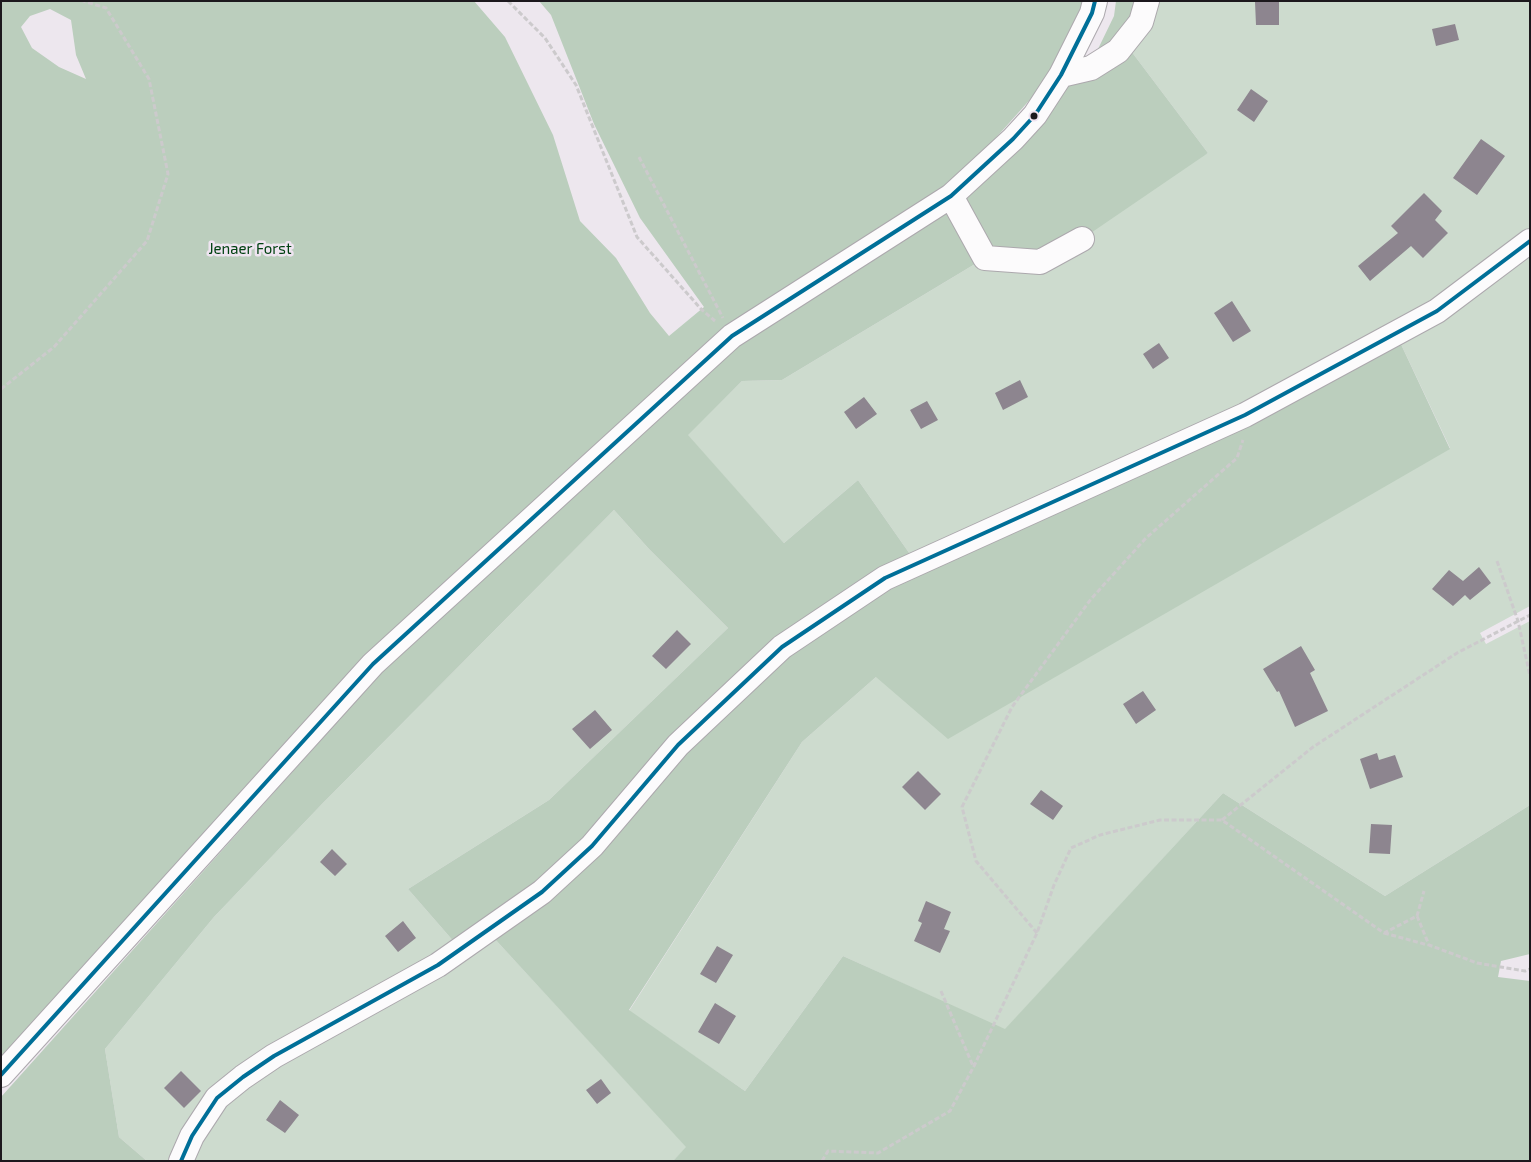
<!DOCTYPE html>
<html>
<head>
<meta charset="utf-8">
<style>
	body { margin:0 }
	#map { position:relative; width:1531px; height:1162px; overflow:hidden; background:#ede7ee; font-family:"Exo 2",sans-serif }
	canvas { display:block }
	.frame { position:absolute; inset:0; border:2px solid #1c181d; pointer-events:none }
</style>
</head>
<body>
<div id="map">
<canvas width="1531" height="1162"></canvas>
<div class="frame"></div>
</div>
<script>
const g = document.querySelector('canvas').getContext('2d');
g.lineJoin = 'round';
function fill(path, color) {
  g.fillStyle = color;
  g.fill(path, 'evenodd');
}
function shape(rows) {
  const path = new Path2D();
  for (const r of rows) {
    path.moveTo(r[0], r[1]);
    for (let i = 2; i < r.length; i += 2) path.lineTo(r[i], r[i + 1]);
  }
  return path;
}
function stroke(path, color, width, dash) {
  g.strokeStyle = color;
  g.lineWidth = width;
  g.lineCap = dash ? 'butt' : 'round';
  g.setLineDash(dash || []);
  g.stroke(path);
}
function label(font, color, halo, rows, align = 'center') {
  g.font = font + ' "Exo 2",sans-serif';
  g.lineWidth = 5;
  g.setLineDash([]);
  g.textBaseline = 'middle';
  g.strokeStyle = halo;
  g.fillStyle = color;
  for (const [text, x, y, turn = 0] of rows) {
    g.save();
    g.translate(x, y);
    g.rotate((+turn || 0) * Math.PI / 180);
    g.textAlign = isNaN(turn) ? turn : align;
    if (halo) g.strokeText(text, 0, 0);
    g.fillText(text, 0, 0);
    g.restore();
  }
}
const green = shape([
	[1142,1,1530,1,1530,235,1433,306,1244,409,912,557,858,480,784,543,687,435,742,381,782,380,985,258,1208,153,1122,39],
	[1530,250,1530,606,1480,633,1486,644,1530,621,1530,805,1385,896,1223,793,1005,1030,843,956,745,1091,629,1011,802,742,876,677,1450,448,1399,340],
	[614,510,649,549,728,628,549,800,408,889,455,943,272,1049,174,1161,147,1161,119,1137,105,1049,214,917,322,804],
	[493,937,687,1147,673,1161,190,1161,224,1103,249,1081]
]);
const forest = shape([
	[1,1,474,1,505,37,553,135,580,221,616,258,650,313,669,336,704,307,640,218,594,124,551,15,539,1,1084,1,1054,70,1035,94,985,150,945,187,761,305,684,364,370,654,1,1063],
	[50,9,71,20,76,55,86,79,59,67,32,48,21,27,30,16],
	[1116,1,1142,1,1122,39,1208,153,1082,239,1040,262,985,258,782,380,742,381,688,435,784,543,858,480,912,557,883,570,587,842,534,887,455,943,408,889,549,800,728,628,649,549,614,510,322,804,214,917,105,1049,119,1137,147,1161,1,1161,1,1097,381,673,698,376,758,328,964,199,1098,49,1114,16],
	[1399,340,1450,449,948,739,876,677,802,742,629,1010,745,1091,843,956,1005,1029,1223,793,1385,896,1530,805,1530,954,1501,961,1498,977,1530,981,1530,1161,673,1161,686,1147,493,937,680,752,790,652,890,583]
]);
const building = shape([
	[1255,2,1279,2,1279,25,1256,25],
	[1455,24,1459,40,1436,46,1432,29],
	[1251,89,1268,101,1254,122,1237,110],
	[1481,139,1505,156,1477,195,1453,178],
	[1424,193,1442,211,1435,220,1448,233,1423,258,1411,246,1370,281,1358,266,1398,233,1391,226],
	[1232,301,1251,331,1233,342,1214,313],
	[1159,343,1169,358,1153,369,1143,354],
	[1020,380,1028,397,1003,410,995,393],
	[864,397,877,414,856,429,844,412],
	[927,401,938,420,921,429,910,410],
	[1479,567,1491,583,1470,600,1465,595,1453,606,1432,589,1449,570,1463,581],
	[677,630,691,644,666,669,652,656],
	[1301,646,1315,670,1310,673,1328,711,1295,727,1279,691,1277,692,1263,669],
	[1143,691,1156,710,1136,724,1123,704],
	[595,710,612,730,590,749,572,729],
	[1377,753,1379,760,1395,755,1403,777,1370,789,1360,759],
	[918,771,941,794,925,810,902,787],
	[1041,790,1063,806,1053,820,1030,804],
	[1371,824,1392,825,1390,854,1369,853],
	[332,849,347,864,335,876,320,862],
	[926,901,951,912,944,929,950,931,940,953,914,941,922,923,918,921],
	[403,921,416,938,398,952,385,936],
	[717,946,733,955,716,983,700,974],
	[715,1003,736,1016,719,1044,698,1032],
	[181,1071,201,1091,184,1108,164,1088],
	[601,1079,611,1093,597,1104,586,1090],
	[280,1100,299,1115,285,1133,266,1120]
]);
const path = shape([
	[508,1,545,38,576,85,637,237,701,309,715,321],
	[998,1,998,2],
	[639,157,723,318],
	[1,389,54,347,147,241,168,174,149,79,106,8,83,1],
	[1497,561,1518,621,1530,676],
	[1222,820,1313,747,1457,653,1530,615],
	[1417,916,1429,945,1477,963,1525,971,1530,969],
	[1037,933,976,861,962,807,1012,707,1091,599,1146,538,1237,458,1243,440],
	[1384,933,1428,945],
	[941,991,973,1066],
	[822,1161,828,1151,878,1153,950,1111,974,1066,1037,933,1054,885,1071,848,1100,835,1160,820,1222,820,1384,933,1417,916,1424,891]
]);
const minor = shape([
	[1061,75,1091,68,1118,51,1141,22,1147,1],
	[951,196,985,258,1040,262,1082,239],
	[1,1075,373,664,732,336,951,196,1013,139,1035,115,1061,75,1092,13,1095,1],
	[181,1161,192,1136,217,1098,243,1077,274,1056,438,965,542,892,592,846,678,745,782,647,885,578,1245,415,1437,311,1530,241]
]);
const bus1 = shape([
	[1,1075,373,664,732,336,951,196,1013,139,1035,115,1061,75,1092,13,1095,1],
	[181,1161,192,1136,217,1098,243,1077,274,1056,438,965,542,892,592,846,678,745,782,647,885,578,1245,415,1437,311,1530,241]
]);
const markers = [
	[1034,116,4.5,"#1c181d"]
];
const parkNames = [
	["Jenaer Forst",250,249]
];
fill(green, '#cddbce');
fill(forest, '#bbcebd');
fill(building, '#8d858f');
stroke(minor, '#aca8ad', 26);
stroke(path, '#cccacc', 3, [5, 2.5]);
stroke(minor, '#fcfbfc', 24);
stroke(bus1, '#006f98', 4);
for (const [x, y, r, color] of markers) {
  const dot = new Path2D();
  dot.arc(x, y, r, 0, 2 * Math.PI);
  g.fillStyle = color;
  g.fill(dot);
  stroke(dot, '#efe4f1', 2);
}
label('15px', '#004111', '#efe4f1', parkNames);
</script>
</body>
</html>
